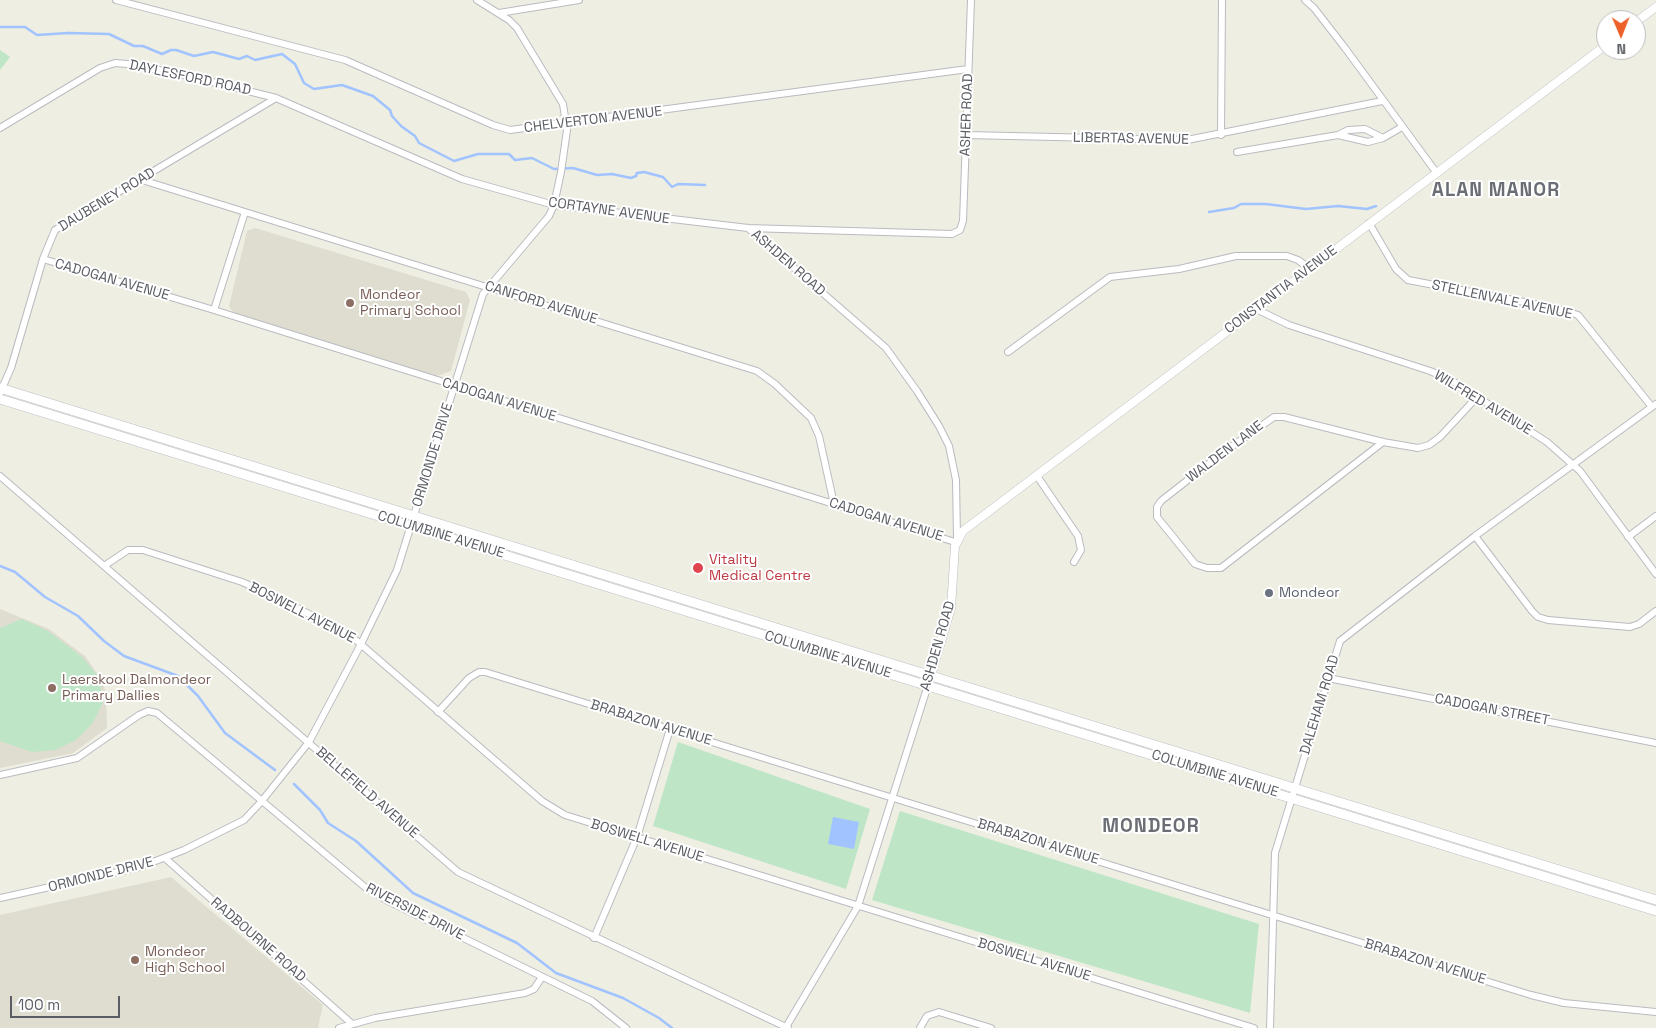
<!DOCTYPE html>
<html>
<head>
<meta charset="utf-8">
<style>
	body { margin:0 }
	#map { position:relative; width:1656px; height:1028px; overflow:hidden; background:#eeeee2; font-family:"Space Grotesk",sans-serif }
	canvas { display:block }
	.north { position:absolute; left:1596px; top:10px; width:50px; height:50px; box-sizing:border-box; background:#fff; border:1px solid #bdbec1; border-radius:50%; rotate:179deg; font-size:14px; font-weight:700; line-height:20px; text-align:center; color:#5a5d63 }
	.north::after { content:''; display:block; margin:auto; width:18px; height:22px; background:#ed6029; clip-path:polygon(50% 0,100% 100%,50% 72%,0 100%) }
	.scale { position:absolute; left:10px; top:996px; width:110px; height:22px; box-sizing:border-box; border:2px solid #5a5d63; border-top:0; padding-left:6px; font-size:15px; line-height:18px; white-space:nowrap; color:#5a5d63; -webkit-text-stroke:4px #fff; paint-order:stroke }
</style>
</head>
<body>
<div id="map">
<canvas width="1656" height="1028"></canvas>
<div class="north">N</div>
<div class="scale">100 m</div>
</div>
<script>
const g = document.querySelector('canvas').getContext('2d');
g.lineJoin = 'round';
function fill(path, color) {
  g.fillStyle = color;
  g.fill(path, 'evenodd');
}
function shape(rows) {
  const path = new Path2D();
  for (const r of rows) {
    path.moveTo(r[0], r[1]);
    for (let i = 2; i < r.length; i += 2) path.lineTo(r[i], r[i + 1]);
  }
  return path;
}
function stroke(path, color, width, dash) {
  g.strokeStyle = color;
  g.lineWidth = width;
  g.lineCap = dash ? 'butt' : 'round';
  g.setLineDash(dash || []);
  g.stroke(path);
}
function label(font, color, halo, rows, align = 'center') {
  g.font = font + ' "Space Grotesk",sans-serif';
  g.lineWidth = 4;
  g.setLineDash([]);
  g.textBaseline = 'middle';
  g.strokeStyle = halo;
  g.fillStyle = color;
  for (const [text, x, y, turn = 0] of rows) {
    g.save();
    g.translate(x, y);
    g.rotate((+turn || 0) * Math.PI / 180);
    g.textAlign = isNaN(turn) ? turn : align;
    if (halo) g.strokeText(text, 0, 0);
    g.fillText(text, 0, 0);
    g.restore();
  }
}
const education = shape([
	[255,228,466,292,470,300,451,371,437,376,234,314,229,306,247,231],
	[0,609,49,629,85,656,103,682,106,695,107,728,73,753,0,768],
	[171,877,323,1005,318,1028,0,1028,0,915]
]);
const green = shape([
	[0,50,10,57,0,70],
	[22,619,48,631,82,657,97,675,100,684,103,703,92,724,76,740,55,750,32,752,0,741,0,628],
	[678,742,870,809,846,889,653,826],
	[900,811,1259,924,1250,1013,872,900]
]);
const water = shape([
	[833,817,859,822,854,849,828,844]
]);
const stream = shape([
	[0,27,25,27,37,35,68,33,109,34,134,46,143,46,162,54,171,50,176,50,194,56,213,52,239,59,247,56,255,60,282,54,295,64,304,83,314,89,342,85,373,96,390,110,392,116,401,126,415,136,419,143,454,161,478,154,509,154,515,160,532,158,554,169,573,168,597,175,612,174,631,178,636,176,637,173,644,172,663,177,672,187,678,184,705,185],
	[1209,212,1234,208,1241,204,1266,204,1306,209,1338,206,1367,209,1376,206],
	[0,566,15,572,45,597,78,616,104,641,124,656,178,676,198,696,225,733,275,770],
	[294,784,320,810,328,823,356,841,413,893,517,943,556,973,623,998,659,1018,672,1028]
]);
const minor = shape([
	[116,0,345,60,493,125,510,130,968,69],
	[1305,0,1314,8,1345,48,1436,172],
	[499,13,579,0],
	[0,128,100,68,115,63,127,64,184,75,276,98,462,179,554,205,748,228,952,234,960,230,963,221,971,0],
	[966,135,1187,140,1382,101],
	[1221,135,1222,0],
	[1338,135,1348,130,1365,129,1383,138],
	[1237,152,1338,135,1368,142,1383,138,1402,127],
	[142,180,757,371,775,384,811,418,819,436,834,504],
	[1369,223,1396,269,1408,280,1556,308,1578,315,1652,407],
	[748,228,886,348,917,391,939,426,949,446,956,480,957,538],
	[43,259,214,310,955,542],
	[1256,309,1289,325,1430,371,1451,380,1547,442,1580,471,1656,574],
	[214,310,245,212],
	[1008,352,1110,277,1179,269,1236,256,1287,256,1298,260,1309,268],
	[0,393,11,368,43,259,55,230,276,98],
	[1383,442,1221,568,1207,568,1195,564,1157,517,1157,507,1161,501,1221,454,1274,417,1284,417,1383,442,1418,448,1429,445,1440,437,1477,397],
	[0,476,458,872,788,1028],
	[1037,476,1078,536,1081,550,1074,562],
	[1475,536,1532,611,1538,617,1548,620,1630,627,1639,624,1656,611],
	[1628,537,1656,516],
	[104,566,128,550,143,550,242,582,276,597,344,632,357,641,542,801,565,815,1254,1028],
	[1328,678,1656,743],
	[438,712,469,678,479,672,485,672,1531,995,1564,1003,1656,1012],
	[0,775,77,758,139,715,148,711,157,713,366,888,390,902,592,1001,626,1028],
	[165,858,351,1023],
	[0,898,140,867,184,850,244,820,261,802,309,742,361,644,397,570,483,294,549,216,554,205,561,172,567,130,563,104,517,28,509,20,477,0],
	[594,938,637,837,670,729],
	[786,1027,858,906,928,685],
	[339,1028,375,1018,525,993,534,989,542,977],
	[920,1028,927,1016,939,1012,991,1028],
	[1270,1028,1275,853,1340,641,1475,536,1656,404]
]);
const tertiary = shape([
	[1636,22,1656,7],
	[928,685,951,608,955,546,963,531,1606,45]
]);
const secondary = shape([
	[0,388,1656,900],
	[0,399,1656,911]
]);
const markers = [
	[350,303,5,"#8d6e63"],
	[698,568,6,"#e0444e"],
	[1269,593,5,"#6b7280"],
	[52,688,5,"#8d6e63"],
	[135,960,5,"#8d6e63"]
];
const streetNames = [
	["DAYLESFORD ROAD",190,78,12],
	["ASHER ROAD",967,115,-88],
	["CHELVERTON AVENUE",593,120,-7],
	["LIBERTAS AVENUE",1131,139,1],
	["DAUBENEY ROAD",107,200,-31],
	["CORTAYNE AVENUE",609,211,8],
	["ASHDEN ROAD",788,263,41],
	["CADOGAN AVENUE",112,280,16],
	["CONSTANTIA AVENUE",1281,290,-37],
	["STELLENVALE AVENUE",1502,300,12],
	["CANFORD AVENUE",541,303,17],
	["CADOGAN AVENUE",499,400,17],
	["WILFRED AVENUE",1483,403,31],
	["WALDEN LANE",1225,452,-37],
	["ORMONDE DRIVE",433,455,-73],
	["CADOGAN AVENUE",886,520,17],
	["COLUMBINE AVENUE",441,535,17],
	["BOSWELL AVENUE",302,613,27],
	["ASHDEN ROAD",938,646,-74],
	["COLUMBINE AVENUE",828,655,17],
	["DALEHAM ROAD",1320,705,-73],
	["CADOGAN STREET",1492,710,11],
	["BRABAZON AVENUE",651,723,17],
	["COLUMBINE AVENUE",1215,774,17],
	["BELLEFIELD AVENUE",367,793,41],
	["BOSWELL AVENUE",647,841,17],
	["BRABAZON AVENUE",1038,842,17],
	["ORMONDE DRIVE",101,875,-14],
	["RIVERSIDE DRIVE",415,912,27],
	["RADBOURNE ROAD",258,940,41],
	["BOSWELL AVENUE",1034,960,17],
	["BRABAZON AVENUE",1425,962,17]
];
const educationNames = [
	["Mondeor",360,295],
	["Primary School",360,311],
	["Laerskool Dalmondeor",62,680],
	["Primary Dallies",62,696],
	["Mondeor",145,952],
	["High School",145,968]
];
const healthNames = [
	["Vitality",709,560],
	["Medical Centre",709,576]
];
const worshipNames = [
	["Mondeor",1279,593]
];
const districtNames = [
	["ALAN MANOR",1496,191],
	["MONDEOR",1151,827]
];
fill(education, '#deddd0');
fill(green, '#bee6c6');
fill(water, '#a1c3ff');
stroke(stream, '#a1c3ff', 2.5);
stroke(minor, '#babbc1', 8);
stroke(tertiary, '#babbc1', 9);
stroke(secondary, '#bdbec6', 10);
stroke(minor, '#fff', 6);
stroke(tertiary, '#fff', 8);
stroke(secondary, '#fff', 9);
for (const [x, y, r, color] of markers) {
  const dot = new Path2D();
  dot.arc(x, y, r, 0, 2 * Math.PI);
  g.fillStyle = color;
  g.fill(dot);
  stroke(dot, '#fff', 2);
}
label('14px', '#5a5d63', '#fff', streetNames);
label('14px', '#785e54', '#fff', educationNames, 'left');
label('14px', '#be3a42', '#fff', healthNames, 'left');
label('14px', '#5b616d', '#fff', worshipNames, 'left');
g.letterSpacing = '1px';
label('bold 19px', '#6b6e75', '#fff', districtNames);
g.letterSpacing = '0px';
</script>
</body>
</html>
